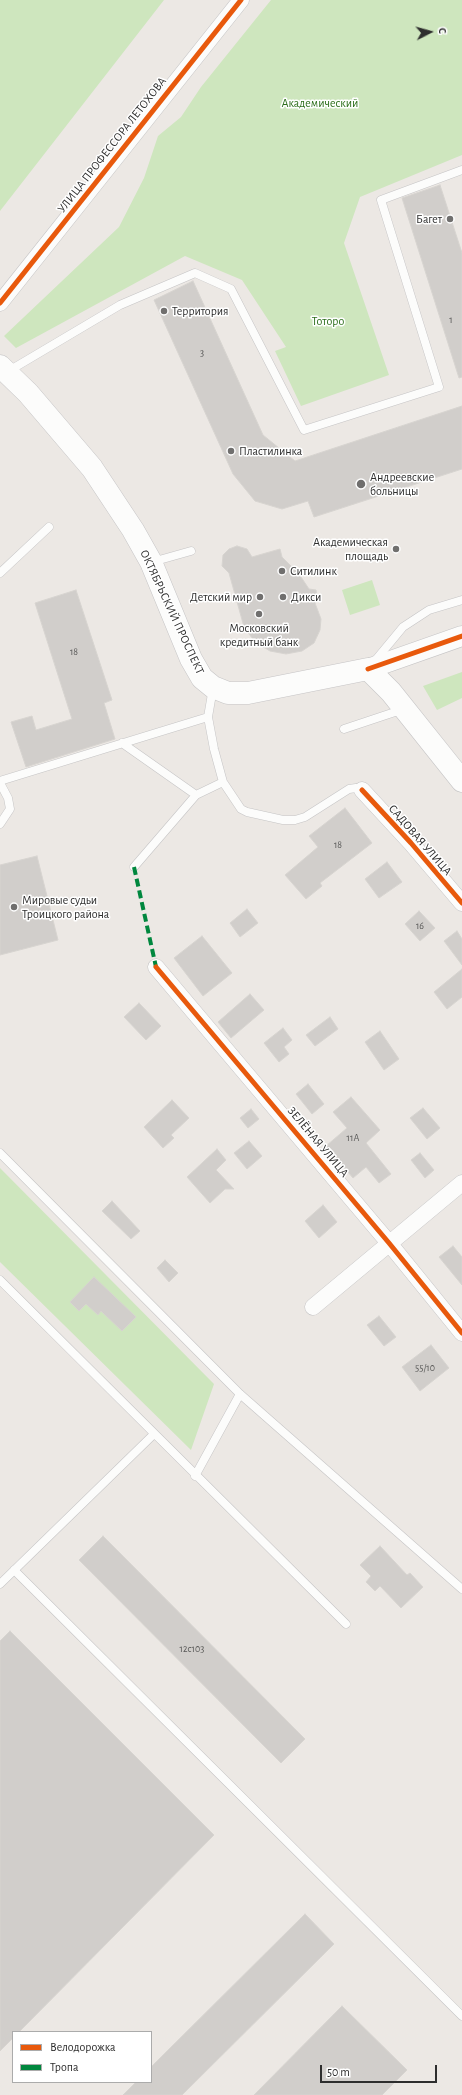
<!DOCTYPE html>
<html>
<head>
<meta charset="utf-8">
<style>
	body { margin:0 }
	#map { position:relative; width:462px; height:2095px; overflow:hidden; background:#ece8e4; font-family:"Alegreya Sans",sans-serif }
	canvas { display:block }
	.legend { position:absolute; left:12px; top:2031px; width:140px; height:52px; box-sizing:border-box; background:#fff; border:1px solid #ababab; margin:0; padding:5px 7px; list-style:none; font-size:12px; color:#2e2e2e }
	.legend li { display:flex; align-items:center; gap:8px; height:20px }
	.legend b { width:20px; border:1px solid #ababab }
	.north { position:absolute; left:410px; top:12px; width:40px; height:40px; -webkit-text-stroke:3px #fff; paint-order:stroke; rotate:84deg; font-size:11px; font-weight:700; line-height:16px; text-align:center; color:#2e2e2e }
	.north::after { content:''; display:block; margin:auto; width:14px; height:18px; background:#2e2e2e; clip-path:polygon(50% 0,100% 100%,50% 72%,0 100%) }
	.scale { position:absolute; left:320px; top:2065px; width:117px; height:18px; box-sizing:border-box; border:2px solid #2e2e2e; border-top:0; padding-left:5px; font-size:12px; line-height:14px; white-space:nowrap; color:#2e2e2e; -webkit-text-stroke:3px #fff; paint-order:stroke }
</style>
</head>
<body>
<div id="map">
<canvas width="462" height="2095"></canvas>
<ul class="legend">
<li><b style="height:5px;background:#e8590c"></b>Велодорожка</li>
<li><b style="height:5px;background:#00873e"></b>Тропа</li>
</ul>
<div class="north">С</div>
<div class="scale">50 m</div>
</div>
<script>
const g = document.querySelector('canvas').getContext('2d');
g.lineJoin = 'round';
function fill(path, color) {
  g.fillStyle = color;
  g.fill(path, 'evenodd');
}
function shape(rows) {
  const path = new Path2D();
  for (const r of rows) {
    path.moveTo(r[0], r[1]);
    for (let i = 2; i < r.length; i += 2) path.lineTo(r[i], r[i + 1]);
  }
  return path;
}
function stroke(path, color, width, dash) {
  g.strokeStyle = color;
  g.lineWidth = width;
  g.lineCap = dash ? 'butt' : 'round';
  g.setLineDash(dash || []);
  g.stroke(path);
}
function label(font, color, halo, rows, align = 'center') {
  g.font = font + ' "Alegreya Sans",sans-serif';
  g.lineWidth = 3;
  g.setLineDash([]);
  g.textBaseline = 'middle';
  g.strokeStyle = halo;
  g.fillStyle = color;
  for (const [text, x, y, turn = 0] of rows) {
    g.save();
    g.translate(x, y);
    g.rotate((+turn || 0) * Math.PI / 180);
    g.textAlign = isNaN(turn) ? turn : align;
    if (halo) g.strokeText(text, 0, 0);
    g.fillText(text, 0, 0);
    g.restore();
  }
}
const green = shape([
	[0,0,164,0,0,211],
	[271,0,462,0,462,155,360,197,344,243,389,375,301,406,275,351,286,347,242,280,185,256,16,348,4,336,119,227,144,178,158,136,181,117,201,87],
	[372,580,380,605,350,615,342,590],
	[462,672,462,698,437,710,423,686],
	[0,1168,214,1384,191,1450,0,1262]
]);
const building = shape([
	[440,185,462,253,462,377,459,378,402,198,440,185],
	[193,281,263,435,295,461,462,406,462,469,314,517,308,501,282,509,255,501,233,474,154,300,193,281],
	[237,546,247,549,252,557,280,549,282,557,299,574,309,589,316,590,318,601,315,603,321,619,320,630,314,643,302,651,286,654,270,651,255,642,244,627,229,573,222,566,223,555,229,549,237,546],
	[76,590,112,700,104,703,115,739,26,767,11,722,32,716,36,730,72,719,35,603,76,590],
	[345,808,372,843,320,883,322,886,306,899,285,875,318,847,309,836,345,808],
	[37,856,58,940,0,955,0,865,37,856],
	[387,862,402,882,379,898,365,879,387,862],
	[247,909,258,923,240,937,230,923,247,909],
	[419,911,435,928,420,941,405,924,419,911],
	[457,931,462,939,462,965,444,941,457,931],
	[202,936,232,973,203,996,174,958,202,936],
	[462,969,462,997,447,1009,434,992,462,969],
	[250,994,264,1010,231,1038,218,1022,250,994],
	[139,1003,161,1026,146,1040,124,1017,139,1003],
	[330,1017,338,1029,315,1046,306,1035,330,1017],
	[283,1028,292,1040,284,1047,289,1054,279,1062,264,1043,283,1028],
	[380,1031,399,1059,384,1070,365,1042,380,1031],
	[308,1084,324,1104,312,1114,296,1094,308,1084],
	[351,1097,380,1130,366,1143,391,1174,379,1183,366,1167,353,1178,326,1146,347,1128,333,1112,351,1097],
	[172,1100,189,1118,171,1135,174,1138,163,1148,144,1127,172,1100],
	[423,1108,440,1128,427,1139,410,1118,423,1108],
	[251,1109,259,1119,248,1128,240,1118,251,1109],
	[249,1141,262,1156,247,1169,234,1153,249,1141],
	[217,1149,226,1160,216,1170,234,1189,225,1189,210,1203,187,1177,217,1149],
	[420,1153,434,1170,425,1178,411,1160,420,1153],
	[112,1201,140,1231,131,1239,102,1211,112,1201],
	[323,1205,337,1222,319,1238,305,1221,323,1205],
	[453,1246,462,1257,462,1285,439,1257,453,1246],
	[165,1260,178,1273,169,1282,157,1268,165,1260],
	[94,1277,136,1317,122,1331,101,1311,98,1315,86,1304,79,1311,70,1302,94,1277],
	[379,1316,396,1337,384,1346,367,1325,379,1316],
	[431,1345,449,1368,420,1391,402,1367,431,1345],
	[103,1536,305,1739,281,1763,79,1560,103,1536],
	[380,1546,407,1575,410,1573,423,1587,401,1608,380,1586,375,1591,366,1582,371,1576,360,1565,380,1546],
	[10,1631,214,1835,19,2032,13,2032,13,2038,0,2051,0,1641,10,1631],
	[305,1914,334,1944,182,2095,123,2095,136,2082,151,2082,151,2067,305,1914],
	[342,2006,407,2070,382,2095,254,2095,342,2006]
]);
const service = shape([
	[7,372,120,305,195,273,231,289,304,430,439,387,381,200,462,170],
	[152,562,191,551],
	[0,573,49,527],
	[374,662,403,627,429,610,462,600],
	[213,688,208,717,214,749,223,782,241,809,247,812,283,820,295,820,305,817,349,789,356,788,362,790],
	[344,729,404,709],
	[122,743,196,795],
	[0,781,208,717],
	[0,783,8,798,10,809,0,824],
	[134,867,196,795,223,782],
	[0,1153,240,1394,462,1589],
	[0,1280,346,1624],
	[195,1476,240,1394],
	[14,1570,462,2016],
	[0,1584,154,1434]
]);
const minor = shape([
	[0,303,241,0],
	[362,790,411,843,462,903],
	[156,967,389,1243,462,1333],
	[313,1307,462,1183]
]);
const tertiary = shape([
	[368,669,462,636]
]);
const secondary = shape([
	[0,366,28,393,92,468,133,530,151,562,191,659,202,678,213,687,228,693,248,693,368,669,391,692,462,781]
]);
const quiet = shape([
	[134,867,156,967]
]);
const cycleway = shape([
	[0,303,241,0],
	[368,669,462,636],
	[362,790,411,843,462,903],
	[156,967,389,1243,462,1333]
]);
const markers = [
	[450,219,4,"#706f6e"],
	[164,311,4,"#706f6e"],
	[231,451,4,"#706f6e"],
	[361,484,5,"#706f6e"],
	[396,549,4,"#706f6e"],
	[282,571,4,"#706f6e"],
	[260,597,4,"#706f6e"],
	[283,597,4,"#706f6e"],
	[259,614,4,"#706f6e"],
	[14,907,4,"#706f6e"]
];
const numberNames = [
	["1",451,320],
	["3",202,353],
	["18",74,652],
	["18",338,845],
	["16",420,926],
	["11А",353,1138],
	["55/10",425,1368],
	["12с103",192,1649]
];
const parkNames = [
	["Академический",320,103],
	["Тоторо",328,321]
];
const streetNames = [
	["УЛИЦА ПРОФЕССОРА ЛЕТОХОВА",112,145,-52],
	["ОКТЯБРЬСКИЙ ПРОСПЕКТ",172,612,65],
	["САДОВАЯ УЛИЦА",420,840,49],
	["ЗЕЛЁНАЯ УЛИЦА",318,1142,50]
];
const poiNames = [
	["Багет",442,219,"right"],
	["Территория",172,311],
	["Пластилинка",239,451],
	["Андреевские",370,477],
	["больницы",370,491],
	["Академическая",388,542,"right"],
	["площадь",388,556,"right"],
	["Ситилинк",290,571],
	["Детский мир",252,597,"right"],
	["Дикси",291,597],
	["Московский",259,628,"center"],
	["кредитный банк",259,642,"center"],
	["Мировые судьи",22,900],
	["Троицкого района",22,914]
];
fill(green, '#cee6be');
fill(building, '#d1cecb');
stroke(building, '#d7d4d0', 1);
stroke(service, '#c5c4c5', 9);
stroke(minor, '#c5c4c5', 17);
stroke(tertiary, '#c5c4c5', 21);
stroke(secondary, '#c5c4c5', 23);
stroke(service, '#fcfcfb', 8);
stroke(minor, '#fcfcfb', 16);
stroke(tertiary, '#fcfcfb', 20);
stroke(secondary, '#fcfcfb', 22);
stroke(quiet, '#00873e', 4, [8, 4]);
stroke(cycleway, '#e8590c', 5);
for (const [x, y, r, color] of markers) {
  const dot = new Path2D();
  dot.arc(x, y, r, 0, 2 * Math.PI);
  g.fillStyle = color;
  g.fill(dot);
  stroke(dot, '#fff', 1.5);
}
label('10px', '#585857', null, numberNames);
label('12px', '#2c6e1b', '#fff', parkNames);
label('12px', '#2e2e2e', '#fff', streetNames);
label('12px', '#2e2e2e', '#fff', poiNames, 'left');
</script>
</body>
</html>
